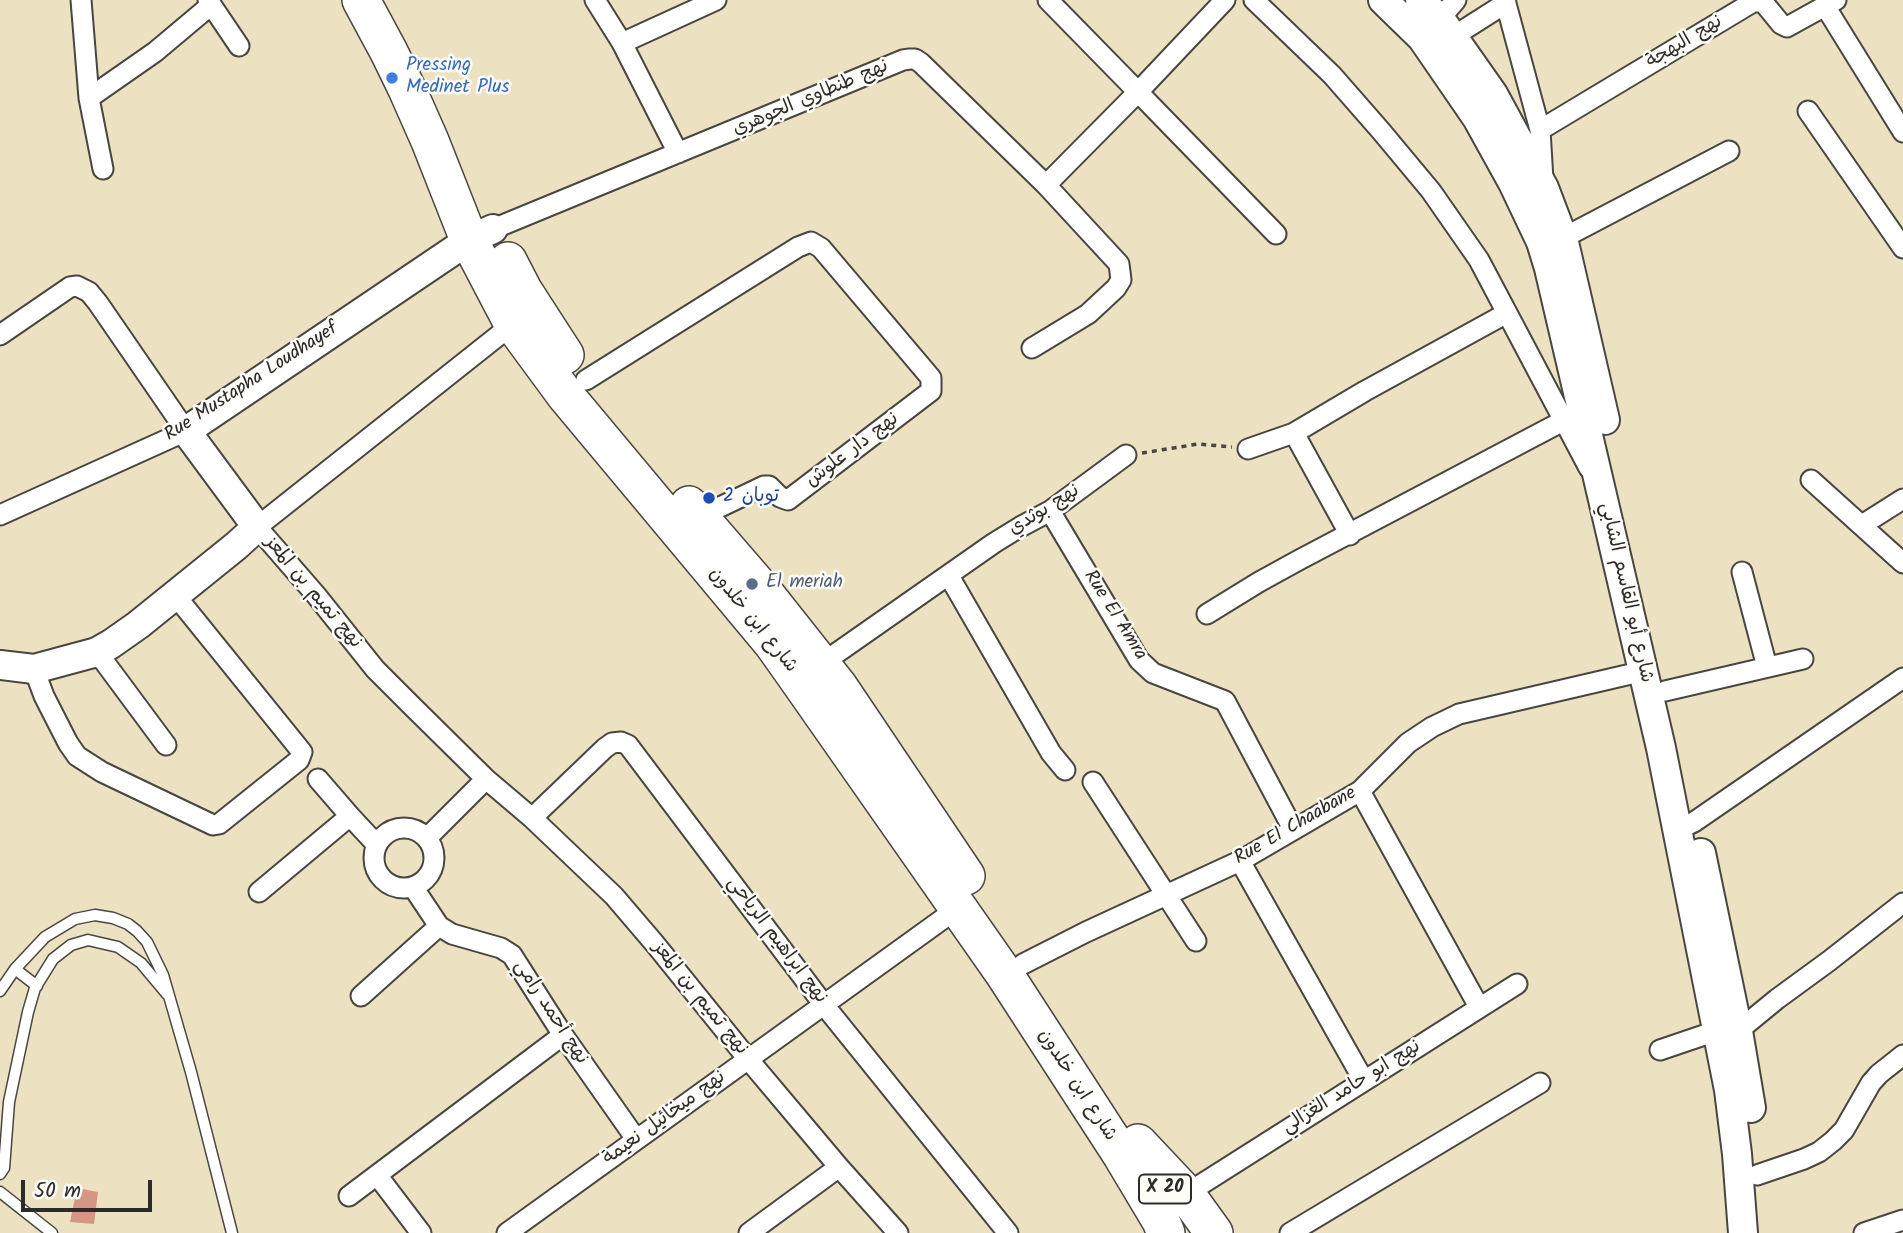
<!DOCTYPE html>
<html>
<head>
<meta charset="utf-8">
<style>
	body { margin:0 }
	#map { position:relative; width:1903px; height:1233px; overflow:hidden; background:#ece1c0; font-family:Kalam,sans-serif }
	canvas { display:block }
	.scale { position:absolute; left:21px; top:1180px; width:131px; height:32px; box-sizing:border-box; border:4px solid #2b2b2b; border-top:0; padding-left:9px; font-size:21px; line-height:24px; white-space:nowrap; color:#2b2b2b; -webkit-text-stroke:5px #fdfcf7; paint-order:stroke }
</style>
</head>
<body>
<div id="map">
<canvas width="1903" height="1233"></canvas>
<div class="scale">50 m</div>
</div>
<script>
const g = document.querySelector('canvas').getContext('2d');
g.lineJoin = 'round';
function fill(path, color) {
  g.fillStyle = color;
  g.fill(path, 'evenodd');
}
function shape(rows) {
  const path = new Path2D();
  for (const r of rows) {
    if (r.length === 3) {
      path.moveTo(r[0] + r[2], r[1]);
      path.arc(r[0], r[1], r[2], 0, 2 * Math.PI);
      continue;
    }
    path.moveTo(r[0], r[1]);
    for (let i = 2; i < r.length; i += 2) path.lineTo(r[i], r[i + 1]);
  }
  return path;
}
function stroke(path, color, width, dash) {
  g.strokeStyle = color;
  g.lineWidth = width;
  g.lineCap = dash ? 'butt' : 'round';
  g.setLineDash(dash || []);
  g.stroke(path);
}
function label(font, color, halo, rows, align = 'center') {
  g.font = font + ' Kalam,"Playpen Sans Arabic",sans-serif';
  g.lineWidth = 5;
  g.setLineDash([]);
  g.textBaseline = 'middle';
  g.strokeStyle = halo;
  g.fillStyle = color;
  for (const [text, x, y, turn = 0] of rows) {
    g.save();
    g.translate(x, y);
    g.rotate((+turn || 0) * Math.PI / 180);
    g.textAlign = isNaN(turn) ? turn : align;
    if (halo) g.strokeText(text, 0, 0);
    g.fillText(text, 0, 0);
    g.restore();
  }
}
const building = shape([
	[77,1188,98,1192,94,1224,70,1222]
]);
const path = shape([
	[1142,453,1198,444,1232,447]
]);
const lane = shape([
	[15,969,37,986],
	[0,991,15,969,45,937,75,919,95,915,113,918,128,924,137,931,147,942,163,975,191,1072,232,1233],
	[0,1174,4,1168,9,1102,28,1012,35,988,53,959,71,945,88,940,118,947,141,963,167,994],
	[0,1192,52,1233]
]);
const street = shape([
	[81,0,89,98,103,169],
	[208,0,239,46],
	[595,0,622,43,678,153],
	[1225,0,1138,92,1276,234],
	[1254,0,1332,75,1381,131,1431,191,1479,260,1589,468],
	[1505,0,1540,130,1543,180],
	[1825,6,1903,132],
	[1432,28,1456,0],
	[622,43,716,0],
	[1443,43,1506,3],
	[89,98,155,52,211,5],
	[1808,111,1903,248],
	[1540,130,1753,2,1763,2,1781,24,1787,27,1836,0],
	[493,229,903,60,910,59,915,59,921,63,1046,185,1138,92,1048,0],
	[1563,238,1729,151],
	[513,324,257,527,316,595,375,669,413,707,486,779,532,818,614,896,655,944,748,1059,839,1167,898,1233],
	[0,335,70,287,77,286,89,292,98,303,186,431,0,515],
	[1032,348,1088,314,1116,288,1121,280,1119,264,1046,185],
	[586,380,798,247,811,242,821,248,931,378,931,391,788,500,780,497,769,486,764,486,699,517],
	[1294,433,1350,535],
	[1248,449,1294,433,1365,391,1507,313],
	[1811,480,1903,563],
	[1050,511,1139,660,1153,673,1225,701,1293,829],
	[1862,525,1903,499],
	[1742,572,1767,667],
	[949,576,1051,753,1065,770],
	[1207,614,1259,582,1299,560,1563,421,1575,418],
	[97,652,166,745],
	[821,664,994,543,1020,527,1050,511,1126,455],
	[34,669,44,696,68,743,77,756,102,772,213,825,219,824,299,760,302,752,175,595],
	[1665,691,1803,659],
	[1093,782,1196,941],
	[1360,791,1479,1007],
	[350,816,377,845],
	[532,818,605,748,612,743,621,742,628,745,824,1005,1008,1233],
	[404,858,30],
	[1677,830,1694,822,1903,678],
	[427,838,486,779],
	[1240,861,1364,1081],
	[413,887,439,926,452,934,501,948,512,955,563,1035,636,1139],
	[259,892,350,816,318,779],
	[1023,964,1086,932,1240,861,1360,791,1408,743,1432,727,1459,714,1644,671],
	[361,996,439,926],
	[1660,1050,1716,1031,1738,1031,1777,999,1829,961,1903,903],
	[377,1175,421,1233],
	[1757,1175,1804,1159,1819,1152,1833,1141,1844,1130,1871,1083,1879,1074,1903,1055],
	[1186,1194,1517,984],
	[349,1196,563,1035],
	[507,1233,958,908],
	[749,1233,839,1167],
	[1290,1233,1540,1083],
	[1864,1233,1903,1220]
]);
const secondary = shape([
	[1383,0,1422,38,1477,118,1513,183,1541,242,1549,268,1661,748,1729,1090,1737,1154,1743,1233],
	[1420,0,1441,20,1493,94,1544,188,1563,238,1605,420],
	[0,665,34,669,97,652,111,644,138,625,236,546,257,527,186,431,469,240,493,229],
	[1701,853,1738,1031,1751,1108]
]);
const highway = shape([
	[361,0,389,52,407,89,430,141,469,240,513,324,566,396,773,644,795,675,1005,975,1121,1154,1161,1221,1166,1233],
	[508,261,523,290,565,355],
	[689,505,759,586,839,687,966,876],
	[1138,1143,1186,1194,1214,1233]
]);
const markers = [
	[392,78,7,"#3f7fe0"],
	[709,498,7,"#1a4fb4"],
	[752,584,7,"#5c6f8a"]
];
const shields = [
	[1165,1189,52]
];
const shieldNames = [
	["X 20",1165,1189]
];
const streetNames = [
	["نهج البهجة",1685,43,-31],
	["نهج طنطاوي الجوهري",811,99,-23],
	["Rue Mustapha Loudhayef",252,383,-33],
	["نهج دار علوش",853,451,-37],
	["نهج بوثدي",1045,511,-32],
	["نهج تميم بن المعز",312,593,50],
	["شارع أبو القاسم الشابي",1625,593,77],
	["Rue El Amra",1114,616,58],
	["شارع ابن خلدون",752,621,51],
	["Rue El Chaabane",1296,827,-30],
	["نهج ابراهيم الرياحي",776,941,53],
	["نهج تميم بن المعز",699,999,51],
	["نهج أحمد رامي",550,1013,57],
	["شارع ابن خلدون",1076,1086,57],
	["نهج ابو حامد الغزالي",1352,1088,-32],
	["نهج ميخائيل نعيمة",665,1119,-36]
];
const shopNames = [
	["Pressing",406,67],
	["Medinet Plus",406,89]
];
const transitNames = [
	["توبان 2",723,498]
];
const serviceNames = [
	["El meriah",766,584]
];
fill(building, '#d59784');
stroke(lane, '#484641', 13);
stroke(street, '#484641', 23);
stroke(secondary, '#484641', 32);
stroke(highway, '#484641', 40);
stroke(path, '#484641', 3.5, [5, 5]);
stroke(lane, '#fff', 10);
stroke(street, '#fff', 19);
stroke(secondary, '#fff', 28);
stroke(highway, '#fff', 37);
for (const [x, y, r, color] of markers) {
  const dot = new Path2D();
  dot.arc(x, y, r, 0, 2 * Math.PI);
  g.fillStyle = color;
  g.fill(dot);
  stroke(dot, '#fdfcf7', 2.5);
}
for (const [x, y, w] of shields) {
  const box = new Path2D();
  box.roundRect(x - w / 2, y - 14.5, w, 29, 5);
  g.fillStyle = '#fdfcf7';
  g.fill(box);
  stroke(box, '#2b2b2b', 2);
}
label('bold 18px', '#2b2b2b', null, shieldNames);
label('19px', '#2b2b2b', '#fdfcf7', streetNames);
label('19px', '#366cbe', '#fdfcf7', shopNames, 'left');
label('19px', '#164399', '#fdfcf7', transitNames, 'left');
label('19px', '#4e5e75', '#fdfcf7', serviceNames, 'left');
</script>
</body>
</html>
